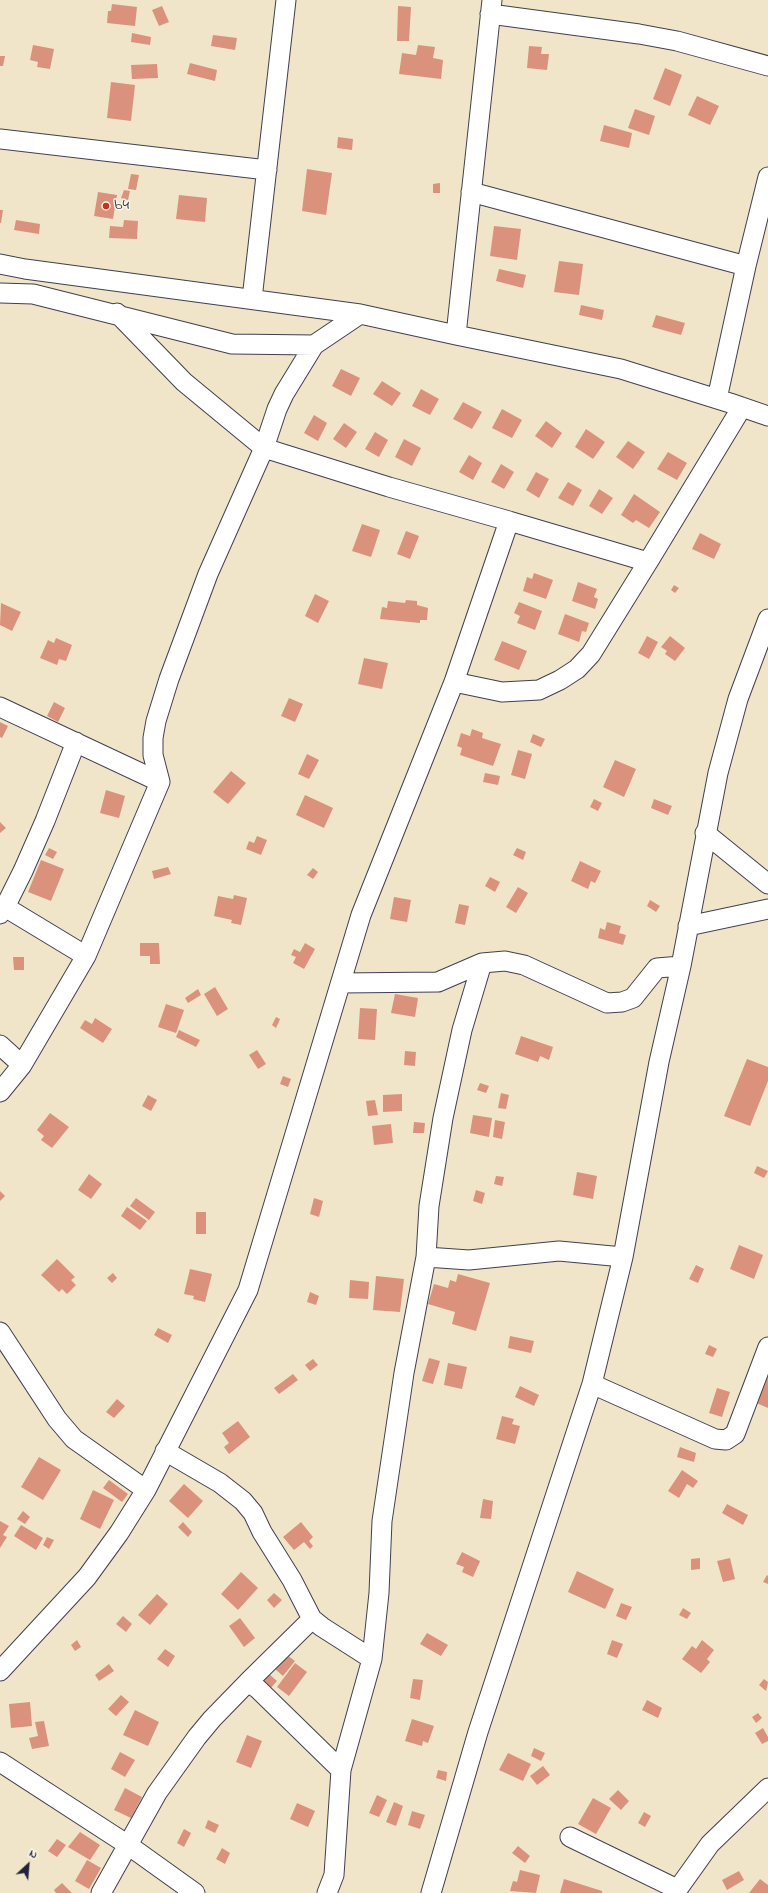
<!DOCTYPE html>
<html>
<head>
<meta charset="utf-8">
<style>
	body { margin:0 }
	#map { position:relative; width:768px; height:1893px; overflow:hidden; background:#f0e5c9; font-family:"Indie Flower",sans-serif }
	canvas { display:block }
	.north { position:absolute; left:8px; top:1845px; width:40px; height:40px; -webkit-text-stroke:3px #fbf7ec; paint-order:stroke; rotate:26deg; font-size:11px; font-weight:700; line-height:16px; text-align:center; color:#22223b }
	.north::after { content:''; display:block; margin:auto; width:14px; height:18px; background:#22223b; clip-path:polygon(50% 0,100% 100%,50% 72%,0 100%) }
</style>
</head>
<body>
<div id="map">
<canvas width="768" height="1893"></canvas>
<div class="north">N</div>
</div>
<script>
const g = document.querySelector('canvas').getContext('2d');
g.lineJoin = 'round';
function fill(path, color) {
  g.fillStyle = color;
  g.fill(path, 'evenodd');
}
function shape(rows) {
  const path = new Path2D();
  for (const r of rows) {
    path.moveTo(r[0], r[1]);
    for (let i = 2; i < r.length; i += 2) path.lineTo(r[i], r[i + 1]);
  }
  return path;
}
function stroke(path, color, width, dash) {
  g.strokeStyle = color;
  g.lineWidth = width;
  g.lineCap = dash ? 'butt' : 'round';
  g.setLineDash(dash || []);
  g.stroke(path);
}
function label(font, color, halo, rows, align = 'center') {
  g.font = font + ' "Indie Flower",sans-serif';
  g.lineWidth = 3;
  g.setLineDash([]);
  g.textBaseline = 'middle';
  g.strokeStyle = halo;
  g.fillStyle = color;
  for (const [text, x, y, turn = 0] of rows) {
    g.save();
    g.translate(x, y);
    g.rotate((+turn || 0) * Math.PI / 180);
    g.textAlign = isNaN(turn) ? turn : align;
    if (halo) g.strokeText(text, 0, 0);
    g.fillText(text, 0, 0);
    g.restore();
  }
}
const building = shape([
	[112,4,137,7,135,26,107,23,108,11,111,11],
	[162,6,169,22,159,26,152,10],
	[398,6,411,7,409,41,397,41],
	[132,33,151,37,150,45,131,42],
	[213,35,237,38,235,50,211,46],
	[33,45,54,49,50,69,37,67,38,62,30,60],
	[418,45,435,47,433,58,443,60,441,79,399,74,402,53,416,55],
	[529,46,542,47,541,54,549,54,547,70,527,68],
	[0,56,5,56,3,66,0,66],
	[190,63,217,70,215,81,187,74],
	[157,64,158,78,132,79,131,65],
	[665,68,682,75,670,106,653,99],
	[111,82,135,85,131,121,107,118],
	[697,96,719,106,710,125,688,115],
	[635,109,655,116,649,135,628,128],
	[604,125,632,133,629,148,600,141],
	[338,137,353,139,352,150,337,148],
	[307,169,332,173,326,215,302,211],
	[131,174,139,175,136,190,128,189],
	[440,183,440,193,433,193,433,184],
	[124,190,130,191,128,200,121,198],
	[98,192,117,195,113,219,94,216],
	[179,195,207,198,205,222,176,219],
	[0,210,3,210,1,223,0,223],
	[16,220,40,224,39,234,14,230],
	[124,220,138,221,137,239,109,238,110,226,123,227],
	[494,226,521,229,517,260,490,256],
	[559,261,583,264,579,295,554,292],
	[499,269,526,275,523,288,496,281],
	[581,305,604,310,602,320,579,315],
	[656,315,685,323,681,335,652,327],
	[341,369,360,378,351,396,332,386],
	[382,381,401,393,392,406,373,394],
	[421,389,439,399,430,415,412,406],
	[463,402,482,412,472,429,453,419],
	[502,409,522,420,512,438,492,428],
	[314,415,327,423,318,441,304,433],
	[546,421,562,433,552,448,535,436],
	[344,423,357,432,346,448,333,439],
	[586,429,605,442,593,459,575,447],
	[375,432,388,440,379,457,365,449],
	[404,439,421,448,412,466,395,457],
	[628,441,645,452,633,469,616,457],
	[668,452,687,463,677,480,657,469],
	[469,455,482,463,473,480,459,472],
	[501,464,514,472,504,489,491,482],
	[536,472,549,479,539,498,526,490],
	[568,482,582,490,573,506,558,498],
	[599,489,613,498,602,514,589,506],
	[634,494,660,512,649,528,636,520,633,523,621,515],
	[362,524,380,530,371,557,352,551],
	[406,531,419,536,410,559,397,554],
	[700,533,721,544,714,559,692,549],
	[534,573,553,580,546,599,523,591,527,577,532,579],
	[578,582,597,589,594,597,598,599,595,609,572,601],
	[674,585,679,588,675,593,671,590],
	[315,594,329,601,318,623,305,616],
	[406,600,417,601,417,605,428,608,427,620,420,620,420,623,380,619,382,607,387,608,388,601,405,603],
	[519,602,542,611,535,630,517,623,520,616,514,613],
	[1,603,21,612,12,631,0,625],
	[565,614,589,623,586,632,582,631,579,642,558,634],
	[647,636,658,642,649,659,638,653],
	[670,636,685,648,675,661,665,654,667,651,661,647],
	[56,638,72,645,66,661,59,659,57,665,40,658,48,640,54,643],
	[502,641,527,651,519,670,494,660],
	[364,658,388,663,382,689,358,684],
	[289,698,303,704,295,722,281,716],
	[54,702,65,708,58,722,47,716],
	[0,722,8,726,2,738,0,737],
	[472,729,483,733,482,738,501,744,493,766,460,755,462,748,457,746,461,733,470,736],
	[533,734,545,739,541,747,530,742],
	[518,750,532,754,525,779,511,775],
	[307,754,319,760,309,779,298,774],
	[615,760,636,769,624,797,603,787],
	[231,771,246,783,228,804,213,792],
	[485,773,500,776,498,785,483,782],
	[106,790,125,796,119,818,100,813],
	[305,795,333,808,324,828,296,815],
	[594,799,602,803,598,811,590,807],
	[654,799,672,806,668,815,651,808],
	[0,822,6,828,0,833],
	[257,836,267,840,261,855,246,849,249,841,254,843],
	[49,848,57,852,53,859,45,855],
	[517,848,526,852,523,860,513,855],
	[41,860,64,869,51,901,28,892],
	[580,861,601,871,595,883,591,881,588,889,571,881],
	[168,867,171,874,154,879,152,871],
	[313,868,318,872,313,879,307,875],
	[490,877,500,882,495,892,485,886],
	[518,887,528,893,516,913,506,907],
	[234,895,247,898,241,925,231,923,232,920,214,916,218,896,233,899],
	[394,897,411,900,407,922,390,919],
	[650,900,660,906,656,912,647,906],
	[459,904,469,906,465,925,455,923],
	[607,922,621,926,619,933,626,935,623,945,598,938,600,928,605,930],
	[140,943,159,943,160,964,150,964,150,956,140,956],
	[305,943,315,949,304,969,293,963,296,957,291,955,294,949,300,952],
	[13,957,24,957,24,970,14,970],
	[215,987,228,1009,217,1016,204,994],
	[198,989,201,995,188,1003,185,998],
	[395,994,418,998,415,1017,391,1013],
	[166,1004,184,1010,176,1033,158,1027],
	[360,1008,377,1009,375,1040,358,1039],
	[276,1017,280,1019,276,1028,272,1025],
	[95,1018,112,1029,103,1043,80,1028,85,1020,92,1024],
	[179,1030,200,1040,196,1047,176,1037],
	[521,1036,553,1047,549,1060,540,1056,538,1062,515,1054],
	[257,1050,266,1064,258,1069,249,1055],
	[405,1051,416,1052,415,1066,404,1065],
	[747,1059,768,1067,768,1081,750,1126,724,1116],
	[283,1076,291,1079,288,1087,280,1084],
	[480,1083,489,1086,486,1093,477,1090],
	[501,1093,509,1095,506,1109,498,1108],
	[402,1094,402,1111,383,1112,383,1095],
	[148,1095,157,1100,151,1111,142,1106],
	[375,1100,378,1115,368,1116,366,1101],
	[50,1113,69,1127,52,1148,41,1140,44,1136,37,1130],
	[473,1115,492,1118,489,1137,470,1133],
	[495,1120,505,1122,502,1139,493,1137],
	[414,1122,425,1123,424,1133,413,1133],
	[391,1124,393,1143,374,1145,372,1126],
	[757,1166,768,1171,764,1178,754,1173],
	[577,1172,597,1176,593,1199,573,1195],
	[89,1174,102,1184,91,1199,78,1190],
	[496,1176,504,1177,502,1186,494,1184],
	[476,1190,485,1193,482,1204,473,1201],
	[0,1191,5,1196,0,1201],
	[136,1198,155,1212,149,1220,130,1206],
	[314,1198,323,1201,319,1217,310,1214],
	[127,1207,147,1221,140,1230,121,1216],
	[196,1212,206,1212,206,1234,196,1234],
	[739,1245,763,1255,754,1279,730,1269],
	[57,1259,75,1277,71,1280,76,1285,67,1294,62,1289,59,1292,41,1275],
	[696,1265,704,1269,698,1283,689,1279],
	[190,1269,212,1274,205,1302,193,1299,194,1296,184,1294],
	[113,1273,117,1278,112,1283,107,1278],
	[458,1274,490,1283,476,1331,452,1324,455,1312,428,1304,434,1284,448,1288,450,1280,456,1282],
	[376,1276,404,1279,400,1312,373,1310],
	[350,1280,369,1282,368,1299,349,1298],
	[310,1292,319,1296,316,1305,307,1302],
	[158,1328,172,1335,168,1343,154,1335],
	[510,1336,534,1341,531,1353,508,1348],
	[709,1345,717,1349,713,1357,705,1354],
	[429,1358,440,1361,433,1384,422,1381],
	[313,1359,318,1365,310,1371,305,1365],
	[448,1363,467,1367,462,1389,444,1385],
	[293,1374,298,1380,279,1394,274,1388],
	[768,1374,768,1408,754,1402],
	[520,1386,539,1395,534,1406,515,1397],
	[717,1388,730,1392,722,1417,709,1413],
	[117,1399,125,1406,114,1418,106,1412],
	[502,1416,514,1419,512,1424,520,1426,515,1444,496,1439],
	[238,1421,250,1437,229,1454,224,1447,229,1443,222,1433],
	[680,1447,696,1453,694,1462,677,1457],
	[39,1457,61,1470,43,1500,21,1487],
	[682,1470,698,1481,693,1488,687,1484,679,1498,668,1491],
	[109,1480,128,1494,122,1502,103,1488],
	[184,1484,203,1501,188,1518,169,1501],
	[93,1490,114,1500,100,1529,80,1519],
	[483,1499,493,1501,491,1519,480,1518],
	[727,1504,748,1515,743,1525,722,1513],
	[23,1511,30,1517,25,1524,17,1519],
	[0,1521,9,1526,3,1535,7,1537,0,1548],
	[183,1522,192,1532,188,1537,178,1527],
	[301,1522,313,1537,309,1541,313,1546,310,1549,304,1542,294,1550,283,1537],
	[21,1525,43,1538,36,1550,14,1536],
	[47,1537,54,1540,49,1549,43,1545],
	[462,1552,480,1561,473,1577,462,1572,464,1567,456,1564],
	[700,1558,700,1569,691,1570,691,1559],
	[730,1558,735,1579,723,1582,717,1561],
	[577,1571,614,1589,605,1609,568,1592],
	[241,1572,258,1588,238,1610,221,1594],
	[767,1575,768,1576,768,1584,763,1582],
	[274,1593,282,1600,274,1608,267,1600],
	[157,1594,168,1604,150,1625,138,1615],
	[621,1603,632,1607,626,1620,616,1616],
	[683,1608,691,1613,687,1619,679,1615],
	[123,1616,132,1624,126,1632,116,1624],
	[240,1618,255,1638,244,1647,229,1626],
	[427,1633,448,1645,441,1656,420,1644],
	[77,1640,81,1647,75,1651,71,1645],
	[612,1640,623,1644,617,1658,607,1654],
	[702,1640,714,1650,707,1659,710,1662,701,1673,682,1659,692,1646,696,1649],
	[165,1649,175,1656,168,1667,157,1659],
	[287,1655,295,1661,283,1676,275,1669],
	[295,1663,307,1672,289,1696,277,1687],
	[109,1664,114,1671,99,1681,95,1675],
	[269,1674,277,1681,270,1689,262,1682],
	[413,1679,423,1680,420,1700,410,1698],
	[764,1679,768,1682,766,1691,759,1685],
	[121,1695,129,1702,116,1716,108,1709],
	[647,1700,662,1708,658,1718,642,1710],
	[30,1702,32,1726,11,1728,9,1704],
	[135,1710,159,1722,148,1746,123,1735],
	[758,1713,762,1718,756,1723,752,1717],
	[412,1719,434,1726,428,1743,423,1741,422,1746,405,1741],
	[44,1721,49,1746,32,1749,29,1738,38,1736,35,1722],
	[763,1728,768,1737,768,1741,762,1744,755,1733],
	[247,1735,262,1741,251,1768,236,1762],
	[534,1748,545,1753,541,1761,531,1756],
	[120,1752,135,1760,125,1777,111,1769],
	[508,1753,531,1764,523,1781,499,1770],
	[543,1766,550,1775,537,1785,530,1776],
	[438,1770,447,1772,446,1781,436,1778],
	[125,1788,142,1797,131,1818,114,1810],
	[618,1790,629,1801,621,1810,609,1799],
	[377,1795,387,1800,379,1817,369,1813],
	[593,1798,611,1808,596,1834,578,1824],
	[394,1802,403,1806,396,1826,386,1822],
	[297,1803,315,1811,308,1827,290,1819],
	[412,1811,425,1815,420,1829,408,1825],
	[644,1812,651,1816,645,1827,638,1823],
	[208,1820,219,1825,215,1833,205,1828],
	[184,1829,191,1833,184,1847,177,1843],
	[80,1832,100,1845,90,1860,68,1847],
	[57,1839,66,1845,57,1857,48,1851],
	[518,1846,530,1856,525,1863,512,1853],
	[222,1848,230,1853,225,1864,216,1859],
	[87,1860,101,1868,89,1889,75,1881],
	[520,1870,540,1875,536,1893,510,1891,513,1881,517,1882],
	[739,1871,744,1880,727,1890,722,1880],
	[564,1879,602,1891,602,1893,560,1893],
	[760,1879,768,1885,768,1893,749,1893],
	[62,1883,72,1893,56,1893,54,1890]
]);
const minor = shape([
	[490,14,639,34,677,41,768,66],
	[0,139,267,170],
	[471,192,746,266],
	[0,264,25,269,360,314,456,335,621,369,730,403,768,416],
	[0,293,33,294,232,344,314,345],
	[252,299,286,0],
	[360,314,314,345,284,394,277,409,264,448,389,487,509,521],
	[456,335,492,0],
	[717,399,746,266,768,177],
	[454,682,502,692,539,690,560,680,577,669,591,654,648,562],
	[0,707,160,782],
	[705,833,768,884],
	[5,907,86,956],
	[0,914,5,907,23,871,45,821,76,742],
	[688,926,768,909],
	[341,983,438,982,482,963],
	[0,1045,22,1065,0,1092],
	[22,1065,86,956,160,782,153,755,153,738,156,721,169,679,208,574,264,448,184,382,117,313],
	[623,1257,559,1251,469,1260,426,1257,429,1206,443,1118,462,1030,482,963,505,961,524,965,607,1003,622,1002,633,998,657,968,681,966],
	[0,1332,57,1419,74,1439,146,1490],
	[592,1384,715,1439,726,1440,735,1434,768,1347],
	[165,1451,220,1483,243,1501,253,1513,262,1532,292,1580,312,1619,322,1627,372,1659],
	[0,1671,87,1577,119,1533,146,1490,248,1290,361,915,454,682,509,521,648,562,742,407],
	[248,1682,312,1619],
	[0,1762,128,1845,195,1893],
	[570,1837,677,1889],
	[101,1893,157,1793,197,1737,212,1719,248,1682,258,1689,341,1770],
	[327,1893,334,1875,341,1770,372,1659,379,1593,382,1521,404,1373,426,1257],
	[431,1893,478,1732,592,1384,623,1257,659,1062,681,966,718,773,738,699,768,619],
	[675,1893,710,1844,768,1788]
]);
const markers = [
	[106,206,4,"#c8321e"]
];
const poiNames = [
	["b4",114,206]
];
fill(building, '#db927c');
stroke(minor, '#413f50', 21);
stroke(minor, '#fff', 19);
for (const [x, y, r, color] of markers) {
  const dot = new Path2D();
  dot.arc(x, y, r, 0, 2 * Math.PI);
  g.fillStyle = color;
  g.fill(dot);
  stroke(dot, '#fbf7ec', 1.5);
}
label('16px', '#22223b', '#fbf7ec', poiNames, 'left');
</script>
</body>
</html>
